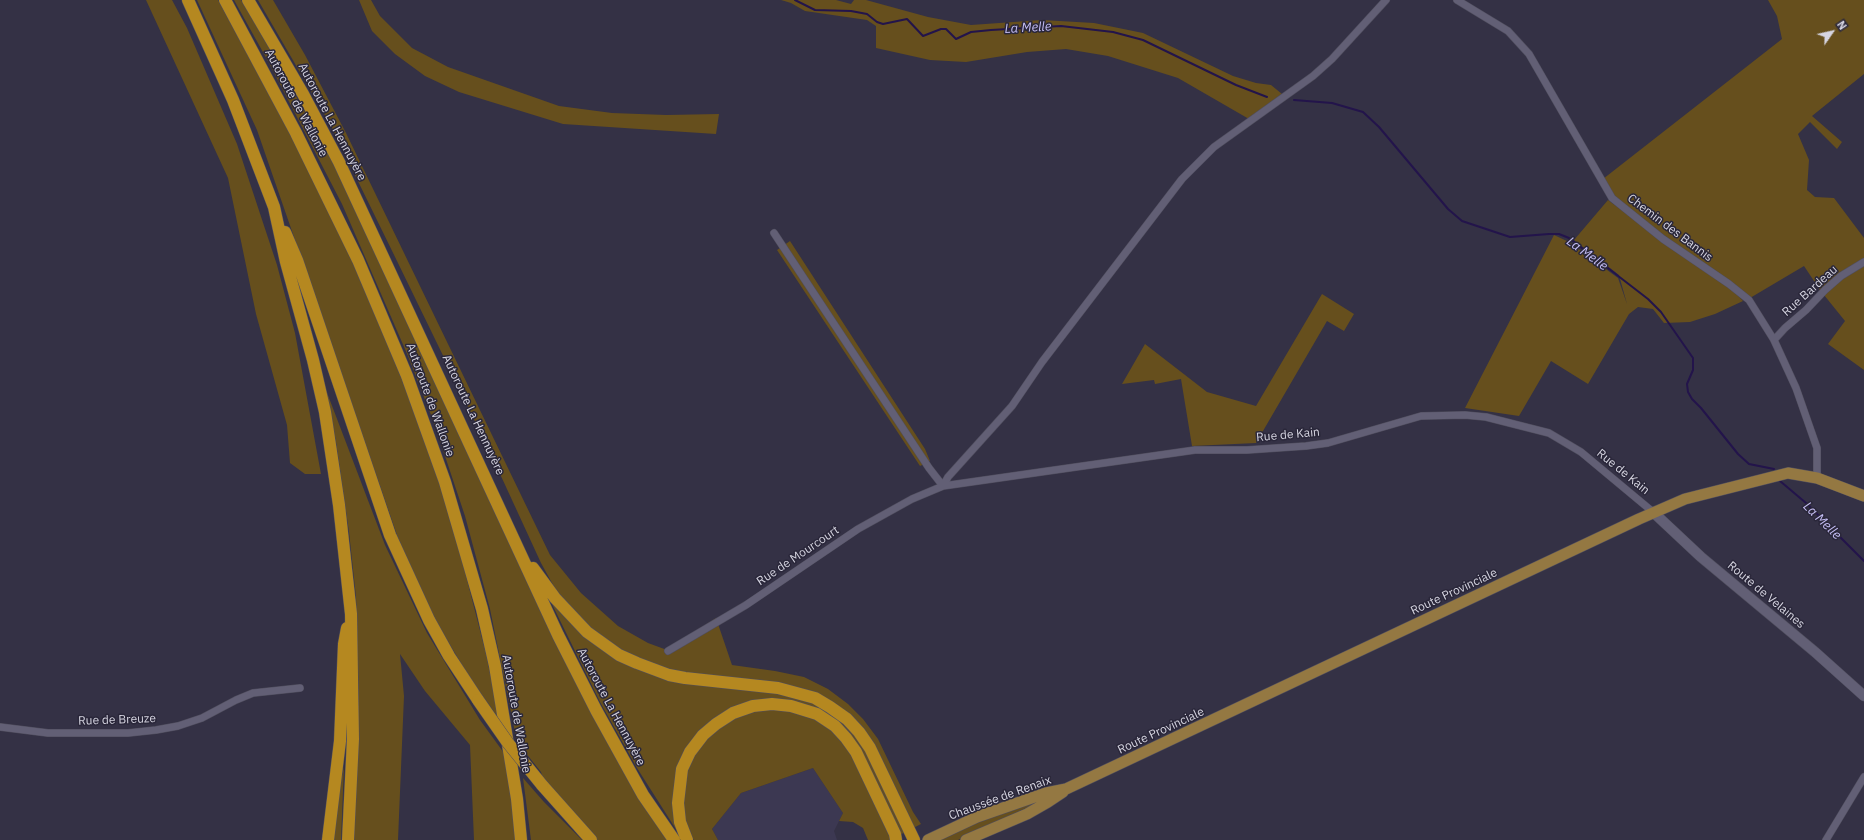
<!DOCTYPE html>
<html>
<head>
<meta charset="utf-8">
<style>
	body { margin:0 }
	#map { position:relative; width:1864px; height:840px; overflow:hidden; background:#343145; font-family:"IBM Plex Sans",sans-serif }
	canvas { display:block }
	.north { position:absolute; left:1812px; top:12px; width:40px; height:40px; -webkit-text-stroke:3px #2a273a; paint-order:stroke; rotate:56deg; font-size:11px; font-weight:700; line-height:16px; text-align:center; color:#d6d5e1 }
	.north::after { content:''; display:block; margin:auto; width:14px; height:18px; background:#d6d5e1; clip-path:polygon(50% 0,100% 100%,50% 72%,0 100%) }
</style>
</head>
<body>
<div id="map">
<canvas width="1864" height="840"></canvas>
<div class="north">N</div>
</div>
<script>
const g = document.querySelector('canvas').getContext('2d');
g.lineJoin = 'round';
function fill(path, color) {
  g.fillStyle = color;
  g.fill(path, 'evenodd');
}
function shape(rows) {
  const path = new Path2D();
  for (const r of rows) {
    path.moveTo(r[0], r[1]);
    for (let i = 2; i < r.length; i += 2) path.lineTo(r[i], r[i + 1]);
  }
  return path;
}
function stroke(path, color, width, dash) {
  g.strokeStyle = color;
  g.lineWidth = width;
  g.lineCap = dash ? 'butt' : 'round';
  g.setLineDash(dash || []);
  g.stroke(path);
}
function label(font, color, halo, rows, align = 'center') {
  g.font = font + ' "IBM Plex Sans",sans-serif';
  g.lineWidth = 3;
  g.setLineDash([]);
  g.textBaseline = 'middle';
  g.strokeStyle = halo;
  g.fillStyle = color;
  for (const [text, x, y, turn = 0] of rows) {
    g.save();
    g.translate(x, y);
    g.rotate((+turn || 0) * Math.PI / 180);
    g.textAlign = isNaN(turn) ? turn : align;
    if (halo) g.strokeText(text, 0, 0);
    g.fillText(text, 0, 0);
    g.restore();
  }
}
const built = shape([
	[813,768,843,813,834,831,837,840,718,840,712,829,741,793]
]);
const green = shape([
	[146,0,172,0,187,28,237,144,277,265,295,333,321,474,305,474,290,463,287,425,256,314,228,178],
	[197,0,218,0,275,104,354,263,400,375,423,434,452,521,486,654,500,720,471,680,440,628,422,594,398,538,257,130],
	[234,0,241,0,257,27,333,162,562,653,670,840,597,840,581,824,543,779,541,772,517,742,490,609,465,516,433,420,408,356,342,204,269,63],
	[258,0,273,0,305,55,346,133,550,555,581,593,618,626,648,643,667,650,716,618,732,665,775,671,804,677,828,689,848,704,863,719,878,739,913,812,921,824,890,840,868,840,863,828,853,822,839,821,843,813,813,768,741,793,712,829,718,840,694,840,690,835,679,834,637,768,600,702,550,600,558,594,541,563,489,450,397,261,330,124],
	[359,0,371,0,380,16,412,48,448,67,559,106,612,113,666,115,719,114,716,134,563,124,459,92,425,76,395,54,372,31],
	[781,0,836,0,851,4,854,0,866,0,928,17,971,25,1042,20,1094,23,1143,33,1233,76,1256,83,1271,85,1282,94,1249,119,1178,78,1108,56,1066,49,1027,52,966,62,930,60,876,48,876,26,867,20,805,11,791,3],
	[1768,0,1864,0,1864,74,1812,116,1842,142,1837,149,1810,122,1798,134,1809,160,1807,190,1815,197,1834,198,1864,238,1864,259,1820,290,1804,266,1750,298,1642,219,1615,197,1603,179,1782,39,1777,16],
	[1608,200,1697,266,1733,290,1743,301,1715,314,1690,322,1664,323,1653,309,1638,307,1629,314,1588,384,1551,361,1519,416,1465,408,1554,235,1569,242,1618,278,1627,304,1619,275,1574,240],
	[790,241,925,449,930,461,920,466,777,250],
	[1864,264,1864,370,1828,344,1845,321,1824,295,1828,289],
	[1322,294,1354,314,1344,331,1327,321,1256,443,1192,446,1181,379,1155,384,1154,380,1122,384,1145,344,1207,392,1256,406],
	[326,390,385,545,427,633,480,720,504,753,515,816,517,840,474,840,470,745,425,691,400,654,404,696,398,840,353,840,359,709,356,597,349,532,336,442],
	[344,767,341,840,331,840,338,793],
	[523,778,544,802,582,840,531,840],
	[1058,793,958,840,937,840,967,826]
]);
const stream = shape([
	[795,0,815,10,851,11,867,14,877,22,883,24,907,19,923,36,941,29,946,29,956,39,971,32,991,30,1061,26,1113,32,1143,40,1236,85,1267,97],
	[1294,100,1332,103,1363,112,1379,127,1448,209,1462,221,1510,237,1549,234,1559,234,1569,238,1648,299,1661,312,1693,358,1693,370,1687,384,1688,392,1692,399,1701,408,1738,454,1749,464,1774,469],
	[1780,481,1806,503,1864,561]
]);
const street = shape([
	[1457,0,1508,31,1529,54,1612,198,1663,239,1729,284,1749,300,1774,340,1796,388,1817,448,1817,478],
	[774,233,929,468,943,486],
	[1774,340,1785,328,1806,310,1825,290,1841,276,1864,262],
	[943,486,948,477,1012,406,1042,362,1182,179,1214,147,1313,76,1332,59,1386,0],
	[668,651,746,605,858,529,912,499,943,486,1195,450,1247,450,1306,446,1328,443,1421,416,1465,415,1486,417,1549,433,1581,452,1653,512],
	[0,727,48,733,128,733,156,730,178,726,202,718,236,700,253,693,300,688],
	[1826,840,1864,777]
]);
const secondary = shape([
	[1653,512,1701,557,1815,652,1864,696]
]);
const primary = shape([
	[928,840,977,817,1046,793,1066,789,1639,519,1685,499,1788,473,1817,478,1864,496],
	[966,840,1027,814,1048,802,1063,792]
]);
const highway = shape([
	[188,0,233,100,274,207,286,262,313,360,325,412,339,505,351,614,353,739,348,840],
	[225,0,296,133,358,260,407,376,445,482,482,609,495,666,517,799,521,840],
	[248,0,303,94,339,162,558,635,596,710,643,795,674,840],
	[285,232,297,260,390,535,429,620,449,656,478,700],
	[533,568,555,598,587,632,619,655,637,663,669,675,685,678,778,688,815,698,830,707,847,719,859,732,870,748,914,840],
	[542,785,591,840],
	[328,840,340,741,344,644,347,628],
	[687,840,680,822,678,803,682,769,690,752,703,735,716,724,733,713,753,706,772,704,791,706,817,714,835,726,846,738,856,752,895,834,896,840]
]);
const highwayBridge = shape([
	[478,700,508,743,542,785]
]);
const streetNames = [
	["Autoroute de Wallonie",296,103,62],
	["Autoroute La Hennuyère",332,122,62],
	["Chemin des Bannis",1670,228,37],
	["Rue Bardeau",1810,291,-42],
	["Autoroute de Wallonie",430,400,70],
	["Autoroute La Hennuyère",473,415,65],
	["Rue de Kain",1288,435,-5],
	["Rue de Kain",1623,472,39],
	["Rue de Mourcourt",798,556,-34],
	["Route Provinciale",1454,592,-25],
	["Route de Velaines",1766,595,40],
	["Autoroute La Hennuyère",611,707,62],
	["Autoroute de Wallonie",516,714,80],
	["Rue de Breuze",117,720,-2],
	["Route Provinciale",1161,731,-25],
	["Chaussée de Renaix",1000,798,-20]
];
const waterNames = [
	["La Melle",1028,28,-3],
	["La Melle",1587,254,36],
	["La Melle",1822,521,44]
];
fill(built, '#3c3852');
fill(green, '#664f1d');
stroke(stream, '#23144b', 2);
stroke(street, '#504e5e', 8);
stroke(secondary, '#504e5e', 11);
stroke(primary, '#504e5e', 12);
stroke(highway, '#504e5e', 13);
stroke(street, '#625f75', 7);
stroke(secondary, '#625f75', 10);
stroke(primary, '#947842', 11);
stroke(highway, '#b58820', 12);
stroke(highwayBridge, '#504e5e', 13, []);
stroke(highwayBridge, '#b58820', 12);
label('12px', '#d6d5e1', '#2a273a', streetNames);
label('italic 13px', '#c4bdf3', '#2a273a', waterNames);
</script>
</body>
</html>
